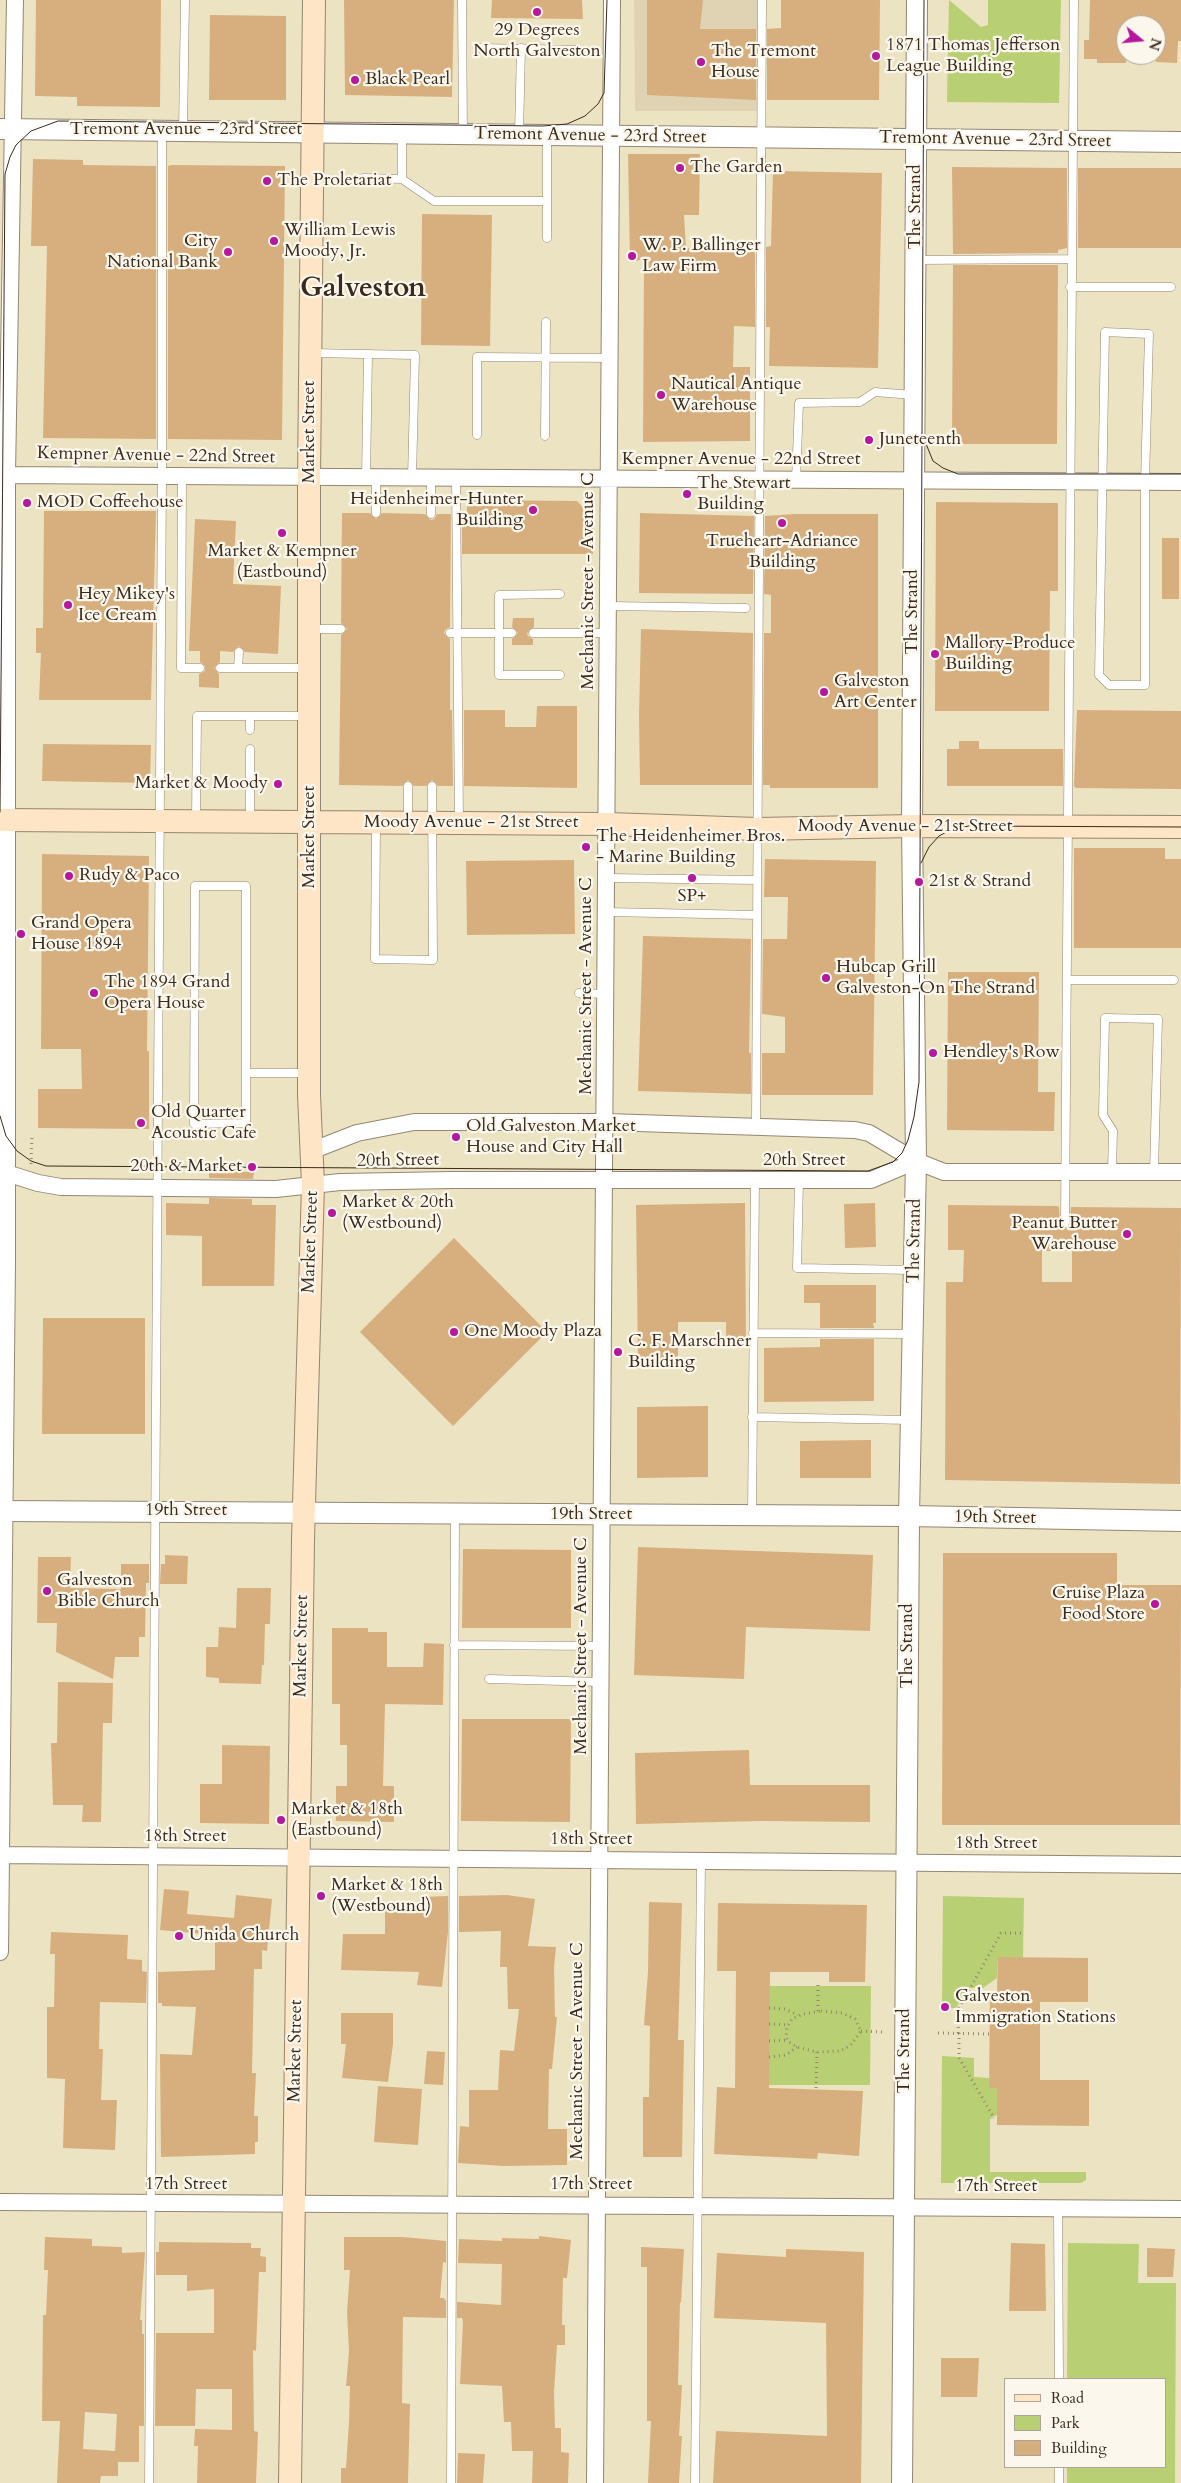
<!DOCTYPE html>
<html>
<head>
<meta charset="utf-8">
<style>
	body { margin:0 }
	#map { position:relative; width:1181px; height:2483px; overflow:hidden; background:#ece3c2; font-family:Cardo,serif }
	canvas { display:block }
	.legend { position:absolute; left:1004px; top:2378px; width:162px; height:90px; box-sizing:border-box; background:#fbf7ec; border:1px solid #aea59a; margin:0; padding:6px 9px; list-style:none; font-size:15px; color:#3b2a1e }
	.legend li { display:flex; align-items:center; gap:10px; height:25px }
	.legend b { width:25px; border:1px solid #aea59a }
	.north { position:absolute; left:1116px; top:15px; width:50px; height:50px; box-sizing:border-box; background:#fbf7ec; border:1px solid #aea59a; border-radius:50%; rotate:107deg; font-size:14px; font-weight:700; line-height:20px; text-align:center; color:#3b2a1e }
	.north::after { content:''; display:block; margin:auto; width:18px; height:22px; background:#b5179e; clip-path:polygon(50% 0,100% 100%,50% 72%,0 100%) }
</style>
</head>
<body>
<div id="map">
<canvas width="1181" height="2483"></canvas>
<ul class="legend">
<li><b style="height:6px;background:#fde5c5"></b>Road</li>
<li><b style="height:14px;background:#b9cf74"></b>Park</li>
<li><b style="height:14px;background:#d7af7e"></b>Building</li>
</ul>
<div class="north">N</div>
</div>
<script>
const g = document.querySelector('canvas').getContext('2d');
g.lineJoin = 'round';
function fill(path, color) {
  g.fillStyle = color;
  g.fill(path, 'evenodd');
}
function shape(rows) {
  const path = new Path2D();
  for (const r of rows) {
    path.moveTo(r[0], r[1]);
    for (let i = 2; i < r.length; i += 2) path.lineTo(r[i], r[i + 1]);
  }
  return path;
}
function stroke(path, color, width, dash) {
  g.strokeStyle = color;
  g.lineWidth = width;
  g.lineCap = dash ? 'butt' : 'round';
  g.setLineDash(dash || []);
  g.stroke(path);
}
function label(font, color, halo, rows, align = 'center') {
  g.font = font + ' Cardo,serif';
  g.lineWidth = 4.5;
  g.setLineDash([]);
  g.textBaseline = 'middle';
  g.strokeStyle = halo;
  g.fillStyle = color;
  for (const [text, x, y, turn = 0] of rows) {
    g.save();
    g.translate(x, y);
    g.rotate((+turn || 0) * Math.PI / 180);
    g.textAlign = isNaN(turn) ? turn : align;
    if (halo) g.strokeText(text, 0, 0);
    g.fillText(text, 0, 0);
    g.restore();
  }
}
const built = shape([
	[634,0,757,0,757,111,635,111]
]);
const green = shape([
	[949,0,981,27,988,25,988,0,1061,0,1059,103,947,102],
	[943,1896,1024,1898,1023,1958,998,1958,997,1978,983,1988,968,1988,956,2008,942,2008],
	[769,1986,871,1986,870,2085,769,2085],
	[942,2056,974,2058,974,2077,989,2078,989,2088,997,2089,997,2115,990,2119,990,2172,1086,2172,1086,2180,1081,2183,941,2183],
	[1068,2243,1139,2244,1138,2283,1176,2283,1175,2483,1067,2483,1067,2467,1165,2467,1165,2379,1067,2379]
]);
const building = shape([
	[36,0,161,0,160,107,77,106,77,97,35,96],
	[344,0,454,0,452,97,345,95],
	[492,0,582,0,583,19,491,18],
	[647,0,703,0,700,29,756,29,756,100,647,95],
	[781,0,880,0,879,100,767,100,767,29,781,28],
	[1090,0,1181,0,1181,41,1178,41,1177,63,1156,62,1156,25,1126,25,1126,63,1097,63,1097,59,1084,59,1084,40,1089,40],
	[210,15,286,16,286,100,209,100],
	[628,154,700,154,699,215,684,215,686,248,755,247,755,327,734,326,733,367,750,367,750,441,643,442,644,260,630,261],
	[33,159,83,160,83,165,156,166,156,439,43,438,47,246,31,246],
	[172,165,285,166,282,440,168,439,168,166],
	[952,167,1067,168,1067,248,1058,250,1058,253,953,254],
	[1078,168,1181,168,1181,248,1078,248],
	[773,171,882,173,878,368,769,366,770,327,766,327,766,247,771,246],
	[422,214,492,215,490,346,421,345],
	[953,265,1058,265,1057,444,952,444],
	[467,500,577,501,593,518,593,554,462,554,462,514,467,514],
	[936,502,1058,503,1058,591,1050,591,1049,711,935,711],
	[44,511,156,511,151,700,39,700,41,653,36,653,36,628,43,628],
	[342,513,370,513,376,519,382,513,425,514,431,520,434,519,437,514,451,514,450,627,445,630,444,633,450,639,450,710,452,710,453,786,438,786,432,780,426,786,414,786,408,780,402,786,339,785,341,635,347,629,341,623],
	[640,513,754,516,753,594,639,593],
	[795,514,878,514,878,788,770,788,770,785,763,785,764,633,771,633,771,595,764,594,765,516],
	[195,519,236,521,233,584,281,586,278,654,245,652,239,646,233,652,220,651,220,662,214,668,219,674,219,688,199,687,199,674,205,671,205,666,200,662,200,651,189,651],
	[1162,538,1179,538,1179,599,1162,599],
	[513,618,534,618,534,627,527,633,528,636,533,639,533,645,512,645,512,639,518,633,512,627],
	[641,629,753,633,752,785,640,785,639,716],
	[537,706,577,706,577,788,464,786,464,710,505,710,505,727,536,727],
	[1077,710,1181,711,1181,789,1076,788,1074,786],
	[959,741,979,741,979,749,1063,749,1063,786,947,786,947,749,959,749],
	[43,744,151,745,150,783,42,781],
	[1074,848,1165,848,1165,859,1181,859,1181,948,1074,948],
	[42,854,149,856,147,1051,149,1051,149,1129,38,1128,38,1089,82,1089,81,1049,41,1049],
	[765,859,876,861,873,1095,762,1095,762,1053,785,1053,785,1017,762,1014,763,939,787,939,788,897,764,897],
	[574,860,575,934,467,935,466,861],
	[643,936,751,939,749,1053,751,1053,751,1094,638,1091],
	[948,972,1039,972,1038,1092,1055,1092,1054,1131,947,1130],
	[209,1172,254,1172,253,1179,209,1178],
	[209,1198,252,1199,252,1205,276,1205,274,1286,202,1286,202,1236,166,1235,166,1203,209,1204],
	[745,1203,746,1346,726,1346,726,1322,678,1322,678,1363,638,1363,636,1205],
	[875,1203,876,1247,845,1248,844,1204],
	[948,1205,1057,1206,1059,1207,1060,1225,1064,1229,1070,1225,1071,1207,1181,1208,1180,1484,945,1480,946,1282,963,1282,964,1250,948,1250],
	[1042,1251,1072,1251,1072,1282,1042,1282],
	[454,1238,547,1332,453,1426,360,1332],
	[804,1285,876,1285,876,1323,873,1323,874,1328,820,1328,820,1303,804,1303],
	[43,1318,145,1318,145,1434,42,1434],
	[820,1339,874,1339,874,1401,764,1402,764,1348,820,1347],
	[708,1406,708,1477,637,1478,637,1407],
	[871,1440,871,1478,800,1478,800,1441],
	[638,1547,873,1555,870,1631,746,1627,744,1679,634,1675],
	[463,1549,571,1550,571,1628,462,1628],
	[943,1553,1117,1553,1117,1585,1181,1585,1180,1825,942,1825],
	[165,1555,188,1556,187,1584,160,1584,161,1564,165,1564],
	[38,1557,71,1557,70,1588,121,1589,121,1564,149,1564,149,1583,146,1583,145,1637,139,1637,139,1657,115,1657,113,1679,56,1652,57,1623,37,1623],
	[237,1588,271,1588,270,1624,265,1624,264,1665,262,1665,261,1684,219,1683,219,1678,206,1677,206,1647,218,1647,219,1627,236,1628],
	[332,1628,368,1628,368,1632,387,1632,387,1667,423,1667,424,1643,444,1644,443,1705,385,1704,383,1786,394,1786,394,1822,336,1821,336,1786,347,1786,347,1745,340,1745,340,1704,332,1704],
	[58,1682,113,1683,112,1723,103,1723,101,1822,82,1822,83,1805,53,1805,51,1743,57,1743],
	[462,1719,571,1719,570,1822,461,1821],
	[222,1745,270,1746,269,1824,200,1823,200,1784,222,1784],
	[749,1750,750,1785,870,1785,870,1822,761,1821,636,1824,635,1753],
	[164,1889,189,1891,187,1914,234,1918,236,1895,272,1899,267,1951,262,1950,262,1969,254,1969,252,2073,256,2073,254,2116,258,2116,258,2142,255,2142,255,2154,161,2157,160,2054,192,2055,196,2007,162,2006,162,2003,158,2003,158,1972,215,1970,215,1935,160,1930],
	[507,1895,535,1899,528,1946,556,1947,554,1968,555,2017,557,2017,552,2069,549,2069,548,2129,567,2129,567,2165,504,2166,458,2163,460,2126,469,2127,469,2090,498,2090,500,2050,514,2051,519,2009,508,2009,507,1967,500,1967,501,1931,459,1932,459,1896],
	[448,1896,448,1932,442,1987,417,1985,419,1972,341,1970,343,1934,385,1934,385,1907,423,1906,422,1897],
	[649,1902,682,1903,678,2040,684,2040,682,2157,643,2157,643,2097,649,2097,650,2026,644,2025,648,1972],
	[718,1903,867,1905,865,1982,829,1982,829,1972,770,1972,769,2088,863,2091,859,2156,818,2153,817,2159,714,2154,717,2087,735,2088,736,1971,717,1971],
	[51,1932,128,1935,127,1959,142,1960,142,1971,147,1972,146,2003,100,2002,99,2049,103,2049,101,2100,117,2100,115,2150,63,2148,65,2079,47,2078,47,2007,54,2007,55,1954,50,1954],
	[998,1957,1088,1958,1088,2002,1040,2002,1040,2080,1089,2080,1089,2126,997,2125,997,2089,989,2088,990,1993,997,1992],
	[341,2013,393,2013,393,2044,388,2082,342,2078,346,2044,341,2044],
	[427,2051,445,2052,443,2085,424,2084],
	[378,2086,422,2089,418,2145,374,2142],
	[539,2236,571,2240,567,2278,563,2278,562,2325,565,2325,565,2345,557,2345,554,2393,555,2428,561,2428,561,2452,569,2453,568,2483,532,2483,533,2451,512,2451,511,2422,504,2422,502,2386,460,2384,463,2322,462,2318,457,2318,457,2302,501,2305,502,2264,458,2263,459,2239,502,2241,502,2238,539,2239],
	[45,2237,92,2239,92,2246,122,2247,122,2253,145,2252,140,2320,142,2320,142,2334,144,2334,144,2426,139,2426,139,2462,118,2462,118,2476,101,2476,100,2483,57,2483,60,2421,42,2421,43,2315,46,2315,48,2270,44,2270],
	[85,2412,117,2414,115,2451,83,2449],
	[344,2237,403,2237,446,2241,446,2263,443,2262,440,2298,444,2298,446,2301,446,2318,403,2317,402,2403,410,2404,408,2483,341,2483,341,2468,346,2468,349,2422,350,2386,346,2386,349,2351,347,2312,350,2270,344,2270],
	[159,2242,251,2243,251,2248,261,2248,260,2256,266,2257,266,2272,259,2272,256,2351,253,2350,254,2431,258,2432,256,2483,197,2483,198,2446,194,2446,195,2429,232,2430,232,2389,196,2389,195,2426,155,2426,156,2333,214,2333,214,2289,187,2291,187,2275,156,2275,156,2252,159,2252],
	[1011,2243,1045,2244,1046,2311,1009,2311],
	[641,2247,684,2249,681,2303,680,2302,678,2385,682,2385,679,2436,682,2436,679,2483,648,2483,651,2421,647,2421,647,2267,641,2267],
	[1147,2248,1175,2249,1173,2277,1147,2277],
	[786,2249,864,2252,861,2483,713,2483,716,2431,827,2436,826,2323,714,2318,717,2253,786,2257],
	[941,2358,979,2358,977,2397,941,2397],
	[458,2453,485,2454,483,2483,457,2483]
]);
const path = shape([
	[31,1164,32,1134],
	[769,2008,785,2009,798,2015],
	[818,2011,818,1983],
	[821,2011,842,2013,855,2019,861,2031,851,2045,840,2051,817,2052,797,2047,789,2042,786,2037,787,2027,792,2019,803,2014,821,2011],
	[769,2024,788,2025],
	[861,2031,883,2032],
	[938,2033,989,2034],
	[958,2033,959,2008,1001,1933,1022,1933],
	[959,2033,959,2058,993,2116,993,2119],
	[769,2041,788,2040],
	[769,2057,786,2055,797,2047],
	[816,2088,817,2052]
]);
const service = shape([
	[462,0,463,134],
	[479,48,579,50],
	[183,130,185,0],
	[519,134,521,48],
	[402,135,402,179,434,201,547,201],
	[364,178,402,179],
	[547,238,547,135],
	[916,260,1071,259],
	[1070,287,1171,287],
	[1105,332,1149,334,1145,482,1145,685,1109,685,1099,675,1105,332],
	[312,353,415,355,412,478],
	[477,435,477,357,611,358],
	[545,436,546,322],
	[182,477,181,668,200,668],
	[366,477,368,354],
	[456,478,459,821],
	[796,480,799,403,860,402,875,392,913,395],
	[376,513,376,478],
	[431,514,431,478],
	[560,594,499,595,499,675,560,675],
	[609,606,746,608],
	[310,629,341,629],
	[450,633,512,633],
	[533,633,609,633],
	[220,668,308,668],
	[238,668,239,652],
	[250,730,250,716],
	[196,819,197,716,308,716],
	[250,819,250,749],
	[408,821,408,786],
	[376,824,375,959,433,960,432,786],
	[608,878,757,880],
	[195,886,246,886,246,1123,194,1124,195,886],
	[607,912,757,915],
	[1067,980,1174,980],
	[579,993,607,994],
	[246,1073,307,1073],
	[756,1126,762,0],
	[1112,1171,1113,1131,1103,1115,1105,1018,1158,1019,1154,1172],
	[799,1181,797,1268,913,1270],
	[1065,1223,1074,0],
	[753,1333,912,1334],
	[752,1417,910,1420],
	[752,1514,755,1181],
	[454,1645,601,1646],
	[489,1679,601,1682],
	[1058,2208,1059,2379],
	[1059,2467,1059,2483],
	[149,2483,162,476,162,132],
	[451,2483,455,1515],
	[695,2483,701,1861]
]);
const minor = shape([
	[0,475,1181,482],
	[311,1151,357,1133,414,1122,606,1122,855,1130,869,1133,916,1161,944,1172,1181,1172],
	[0,1171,38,1183,61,1187,276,1189,340,1182,452,1180,871,1180,916,1161],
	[0,1855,1181,1865],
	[0,1952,7,1261,7,475,15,0],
	[0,2202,1181,2209],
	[595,2483,612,0]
]);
const tertiary = shape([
	[0,129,1181,142],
	[0,1511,909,1516,1181,1521],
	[902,2483,909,1516,916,1161,912,826,917,0]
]);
const secondary = shape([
	[0,820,608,824,757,829,912,826,1181,827],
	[290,2483,303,1540,313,1184,309,1095,309,477,314,0]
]);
const tram = shape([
	[924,439,933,461,943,468,958,474,1181,474],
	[0,812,5,174,10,157,16,145,31,131,58,121,543,126,567,124,585,116,598,104,604,93,607,0],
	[921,863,929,847,939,836,952,829,969,826,1181,827],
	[0,1116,6,1136,17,1151,31,1161,46,1166,868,1171,893,1162,902,1153,908,1140,914,1117,919,1082,924,0]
]);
const markers = [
	[537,12,5,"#b5179e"],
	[876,56,5,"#b5179e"],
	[701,62,5,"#b5179e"],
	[355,80,5,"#b5179e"],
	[680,168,5,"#b5179e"],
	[267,181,5,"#b5179e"],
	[274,241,5,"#b5179e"],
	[228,252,5,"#b5179e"],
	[632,256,5,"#b5179e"],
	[661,395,5,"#b5179e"],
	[869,440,5,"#b5179e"],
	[687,494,5,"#b5179e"],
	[27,503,5,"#b5179e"],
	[533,510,5,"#b5179e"],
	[782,523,5,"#b5179e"],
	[282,533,5,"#b5179e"],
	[68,605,5,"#b5179e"],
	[935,654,5,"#b5179e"],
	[824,692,5,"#b5179e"],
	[278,784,5,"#b5179e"],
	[586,847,5,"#b5179e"],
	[69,876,5,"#b5179e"],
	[692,878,5,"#b5179e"],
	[919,882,5,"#b5179e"],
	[21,934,5,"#b5179e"],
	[826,978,5,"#b5179e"],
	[94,993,5,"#b5179e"],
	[933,1053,5,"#b5179e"],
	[141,1123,5,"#b5179e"],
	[456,1137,5,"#b5179e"],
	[252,1167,5,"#b5179e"],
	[332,1213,5,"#b5179e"],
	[1127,1234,5,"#b5179e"],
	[454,1332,5,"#b5179e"],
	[618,1352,5,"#b5179e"],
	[47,1591,5,"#b5179e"],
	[1155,1604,5,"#b5179e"],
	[281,1820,5,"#b5179e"],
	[321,1896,5,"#b5179e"],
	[179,1936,5,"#b5179e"],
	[945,2007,5,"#b5179e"]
];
const poiNames = [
	["29 Degrees",537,31,"center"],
	["North Galveston",537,52,"center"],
	["1871 Thomas Jefferson",886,46],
	["League Building",886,67],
	["The Tremont",711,52],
	["House",711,73],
	["Black Pearl",365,80],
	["The Garden",690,168],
	["The Proletariat",277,181],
	["William Lewis",284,231],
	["Moody, Jr.",284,252],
	["City",218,242,"right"],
	["National Bank",218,263,"right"],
	["W. P. Ballinger",642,246],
	["Law Firm",642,267],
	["Nautical Antique",671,385],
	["Warehouse",671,406],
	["Juneteenth",879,440],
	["The Stewart",697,484],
	["Building",697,505],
	["Heidenheimer-Hunter",523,500,"right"],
	["Building",523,521,"right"],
	["MOD Coffeehouse",37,503],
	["Trueheart-Adriance",782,542,"center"],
	["Building",782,563,"center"],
	["Market & Kempner",282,552,"center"],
	["(Eastbound)",282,573,"center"],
	["Hey Mikey's",78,595],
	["Ice Cream",78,616],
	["Mallory-Produce",945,644],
	["Building",945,665],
	["Galveston",834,682],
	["Art Center",834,703],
	["Market & Moody",268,784,"right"],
	["The Heidenheimer Bros.",596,837],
	["- Marine Building",596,858],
	["Rudy & Paco",79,876],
	["21st & Strand",929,882],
	["SP+",692,897,"center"],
	["Grand Opera",31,924],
	["House 1894",31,945],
	["Hubcap Grill",836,968],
	["Galveston-On The Strand",836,989],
	["The 1894 Grand",104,983],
	["Opera House",104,1004],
	["Hendley's Row",943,1053],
	["Old Quarter",151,1113],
	["Acoustic Cafe",151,1134],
	["Old Galveston Market",466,1127],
	["House and City Hall",466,1148],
	["20th & Market",242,1167,"right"],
	["Market & 20th",342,1203],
	["(Westbound)",342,1224],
	["Peanut Butter",1117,1224,"right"],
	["Warehouse",1117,1245,"right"],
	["One Moody Plaza",464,1332],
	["C. F. Marschner",628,1342],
	["Building",628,1363],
	["Galveston",57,1581],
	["Bible Church",57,1602],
	["Cruise Plaza",1145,1594,"right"],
	["Food Store",1145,1615,"right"],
	["Market & 18th",291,1810],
	["(Eastbound)",291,1831],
	["Market & 18th",331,1886],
	["(Westbound)",331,1907],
	["Unida Church",189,1936],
	["Galveston",955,1997],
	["Immigration Stations",955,2018]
];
const streetNames = [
	["Tremont Avenue - 23rd Street",186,130],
	["Tremont Avenue - 23rd Street",590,136,1],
	["Tremont Avenue - 23rd Street",995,140,1],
	["The Strand",916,207,-90],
	["Market Street",310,432,-90],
	["Kempner Avenue - 22nd Street",156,456,1],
	["Kempner Avenue - 22nd Street",741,460],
	["Mechanic Street - Avenue C",589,581,-90],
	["The Strand",913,612,-90],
	["Moody Avenue - 21st Street",471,823],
	["Moody Avenue - 21st Street",905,827],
	["Market Street",310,837,-90],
	["Mechanic Street - Avenue C",587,986,-90],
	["20th Street",398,1161,-1],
	["20th Street",804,1161],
	["The Strand",915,1241,-89],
	["Market Street",311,1242,-88],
	["19th Street",186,1511],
	["19th Street",591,1515],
	["19th Street",995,1518,1],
	["Market Street",302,1646,-89],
	["Mechanic Street - Avenue C",582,1646,-90],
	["The Strand",908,1646,-90],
	["18th Street",185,1837],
	["18th Street",591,1840],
	["18th Street",996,1844],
	["Market Street",296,2051,-89],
	["Mechanic Street - Avenue C",578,2051,-90],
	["The Strand",905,2051,-90],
	["17th Street",186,2185],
	["17th Street",591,2185],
	["17th Street",996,2187]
];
const townNames = [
	["Galveston",363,290]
];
fill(built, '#dfd3b4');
fill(green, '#b9cf74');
fill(building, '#d7af7e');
stroke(service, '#948670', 9);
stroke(minor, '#948670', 18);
stroke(tertiary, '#948670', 22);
stroke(secondary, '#948670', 24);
stroke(path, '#948670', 3, [1, 4]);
stroke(service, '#fff', 8);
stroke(minor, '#fff', 16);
stroke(tertiary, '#fff', 20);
stroke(secondary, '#fde5c5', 22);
stroke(tram, '#3b2a1e', 1);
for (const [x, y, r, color] of markers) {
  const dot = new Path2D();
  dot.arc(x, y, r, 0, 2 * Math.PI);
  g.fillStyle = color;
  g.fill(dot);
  stroke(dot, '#fbf7ec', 2);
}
label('18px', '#3b2a1e', '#fbf7ec', poiNames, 'left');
label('18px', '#3b2a1e', '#fbf7ec', streetNames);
label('bold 28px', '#3b2a1e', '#fbf7ec', townNames);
</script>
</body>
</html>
